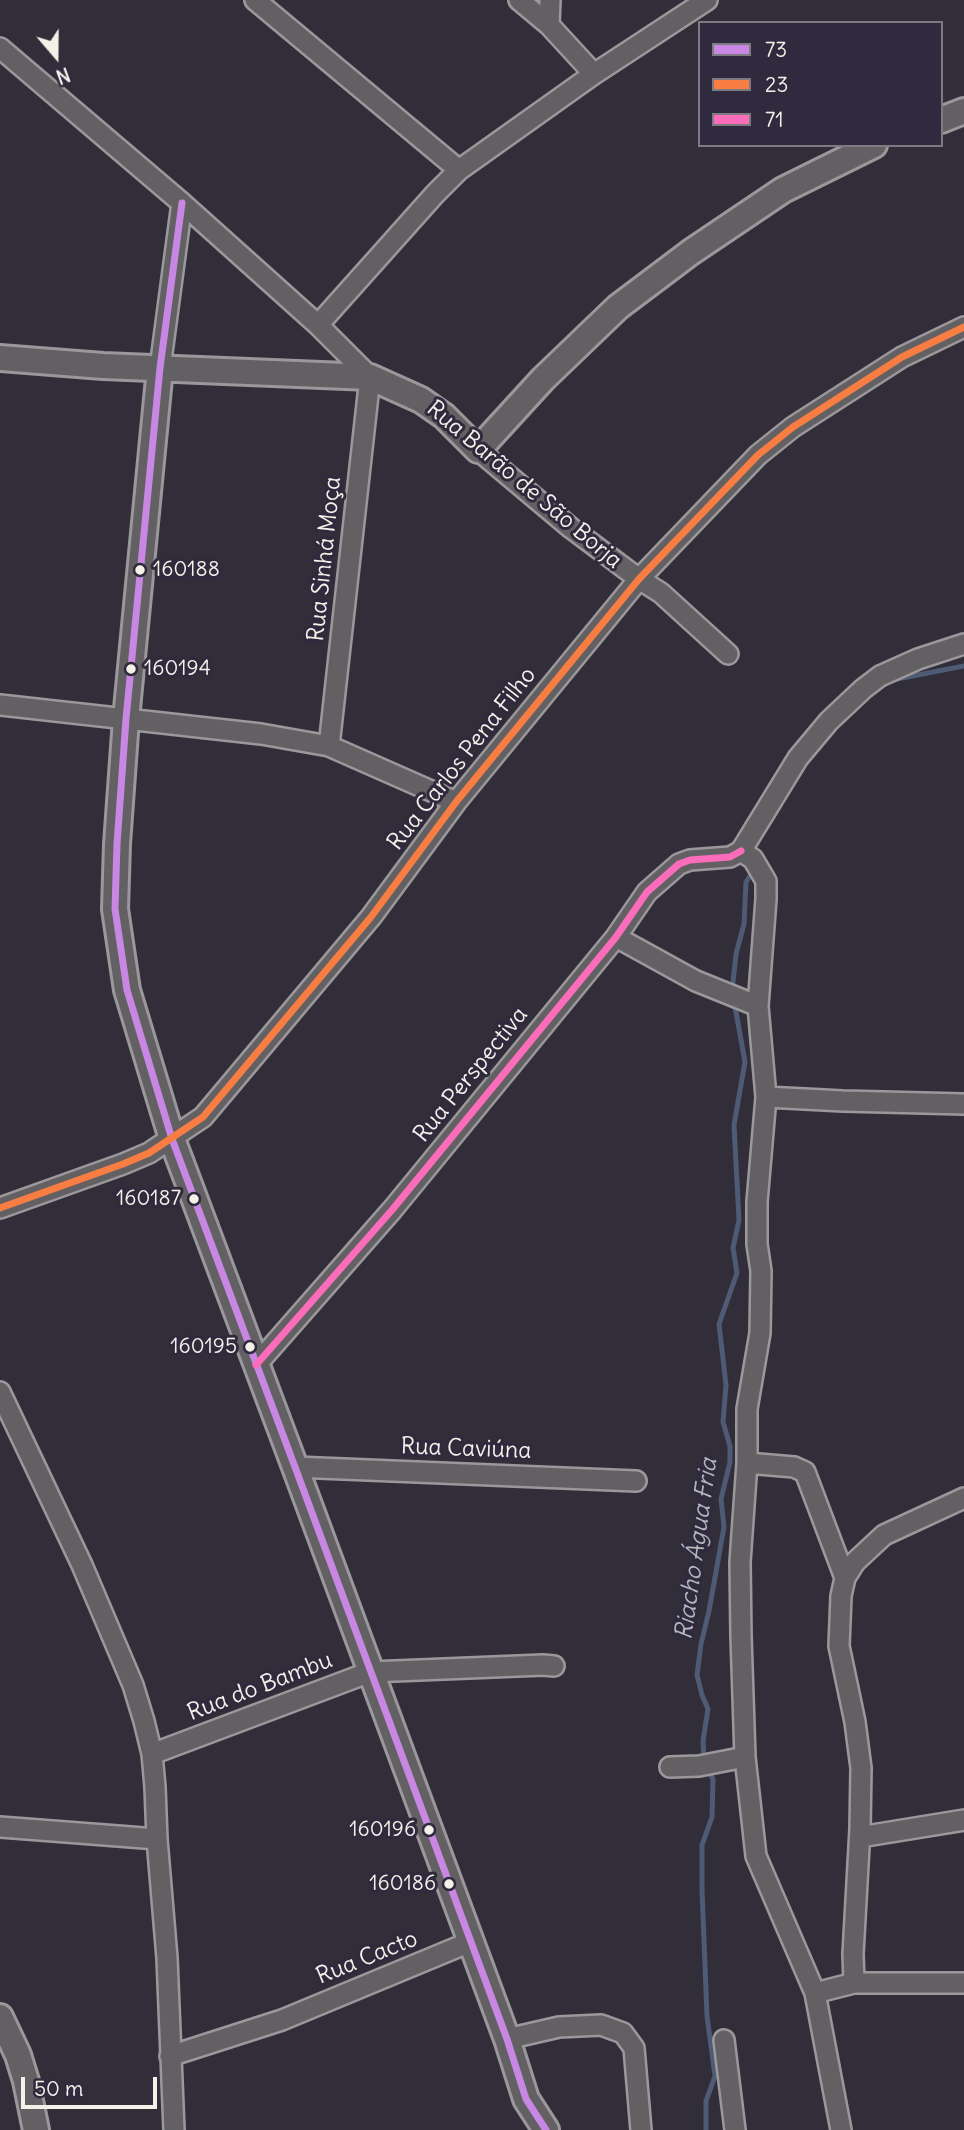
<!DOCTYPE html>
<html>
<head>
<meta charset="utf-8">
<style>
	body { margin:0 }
	#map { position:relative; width:964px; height:2130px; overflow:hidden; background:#312e39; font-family:Delius,sans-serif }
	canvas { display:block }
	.legend { position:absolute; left:698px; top:21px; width:245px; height:126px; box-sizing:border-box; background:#2f2a3d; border:2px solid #7e7a81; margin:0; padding:9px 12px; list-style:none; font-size:21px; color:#f4f1e8 }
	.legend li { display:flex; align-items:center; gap:14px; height:35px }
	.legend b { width:35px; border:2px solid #7e7a81 }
	.north { position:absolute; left:21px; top:21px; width:70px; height:70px; -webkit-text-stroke:5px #2f2a3d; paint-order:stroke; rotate:160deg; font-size:19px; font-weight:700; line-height:28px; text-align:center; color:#f4f1e8 }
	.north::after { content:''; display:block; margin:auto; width:24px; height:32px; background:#f4f1e8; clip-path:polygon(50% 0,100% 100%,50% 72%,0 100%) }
	.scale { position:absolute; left:21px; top:2077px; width:136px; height:32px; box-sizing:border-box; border:4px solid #f4f1e8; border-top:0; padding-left:9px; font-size:21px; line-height:24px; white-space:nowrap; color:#f4f1e8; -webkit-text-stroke:5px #2f2a3d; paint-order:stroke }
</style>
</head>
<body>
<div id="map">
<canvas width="964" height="2130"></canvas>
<ul class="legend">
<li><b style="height:9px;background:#c787e3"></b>73</li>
<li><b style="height:9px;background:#f77d43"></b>23</li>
<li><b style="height:9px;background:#fb6dba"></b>71</li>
</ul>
<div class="north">N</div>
<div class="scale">50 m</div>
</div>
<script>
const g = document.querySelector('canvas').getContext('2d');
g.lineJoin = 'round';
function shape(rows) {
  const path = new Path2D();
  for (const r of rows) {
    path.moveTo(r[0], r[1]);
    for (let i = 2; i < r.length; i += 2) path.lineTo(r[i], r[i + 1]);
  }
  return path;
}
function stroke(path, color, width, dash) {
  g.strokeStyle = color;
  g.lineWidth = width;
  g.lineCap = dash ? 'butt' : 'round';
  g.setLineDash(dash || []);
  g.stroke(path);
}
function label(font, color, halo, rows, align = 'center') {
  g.font = font + ' Delius,sans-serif';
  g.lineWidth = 6;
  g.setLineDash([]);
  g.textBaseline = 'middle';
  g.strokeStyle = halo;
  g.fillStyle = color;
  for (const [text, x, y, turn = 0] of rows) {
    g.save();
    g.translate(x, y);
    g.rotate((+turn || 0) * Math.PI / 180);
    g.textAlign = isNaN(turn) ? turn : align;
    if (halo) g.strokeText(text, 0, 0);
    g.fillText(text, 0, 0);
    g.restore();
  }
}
const stream = shape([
	[892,680,964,666],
	[732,991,736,954,744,924,746,882,755,868],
	[706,2130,706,2101,715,2076,707,2016,702,1890,702,1845,712,1817,713,1779,704,1762,703,1741,708,1709,702,1695,697,1675,701,1644,709,1611,724,1527,721,1499,730,1462,730,1446,723,1422,726,1385,719,1324,737,1273,733,1248,739,1220,734,1125,745,1062,734,1001]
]);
const minor = shape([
	[255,0,459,170],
	[519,0,549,25,594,74],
	[549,25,550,0],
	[0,48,182,203,318,325,370,377,329,746],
	[318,325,435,194,459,170,594,74,707,0],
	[160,368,182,203],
	[478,450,571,528,639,579,661,593,728,654],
	[0,705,261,734,329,746,456,802],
	[741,851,753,859,766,881,766,899,758,1006,766,1097,757,1202,757,1244,761,1271,760,1333,747,1409,747,1463],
	[741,851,798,758,829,721,863,689,880,676,918,659,964,644],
	[616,937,696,981,758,1006],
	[766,1097,843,1101,964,1104],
	[0,1208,123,1164,149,1153,203,1117,371,917,456,802,639,579,758,455,793,427,902,357,964,327],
	[256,1365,392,1210,616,937,647,892,679,864,690,860,730,857,741,851],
	[0,1392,82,1565,133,1685,144,1721,152,1754,155,1787,157,1839,167,1958,174,2130],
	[295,1467,636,1481],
	[152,1754,370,1672,543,1665,554,1666],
	[670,1767,699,1766,745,1757],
	[0,1827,157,1839],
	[860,1837,964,1820],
	[854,1983,964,1983],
	[815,1993,854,1983,853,1954,860,1829,861,1768,855,1722,839,1646,841,1596,845,1578,855,1562,884,1535,964,1498],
	[507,2039,559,2027,601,2025,623,2033,634,2048,641,2130],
	[724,2040,735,2130],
	[170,2056,282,2020,470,1942],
	[841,2130,815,1993,756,1856,745,1757,741,1636,740,1562,747,1463,794,1467,805,1472,845,1578]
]);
const tertiary = shape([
	[941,120,964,111],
	[0,358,103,366,370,377,421,400,444,416,478,450,543,379,618,307,691,252,783,190,874,145],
	[160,368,126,719,117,844,115,909,127,990,172,1139,295,1467,507,2039,526,2099,546,2130],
	[0,2017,18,2055,26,2081,36,2130]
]);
const bus1 = shape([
	[182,203,160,368,126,719,117,844,115,909,127,990,172,1139,295,1467,507,2039,526,2099,546,2130]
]);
const bus2 = shape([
	[0,1208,123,1164,149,1153,203,1117,371,917,456,802,639,579,758,455,793,427,902,357,964,327]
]);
const bus3 = shape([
	[256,1365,392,1210,616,937,647,892,679,864,690,860,730,857,741,851]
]);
const markers = [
	[140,570,6,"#f4f1e8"],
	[131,669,6,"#f4f1e8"],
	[194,1199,6,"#f4f1e8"],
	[250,1347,6,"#f4f1e8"],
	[429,1830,6,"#f4f1e8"],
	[449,1884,6,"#f4f1e8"]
];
const busNames = [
	["160188",153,570,"left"],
	["160194",144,669,"left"],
	["160187",181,1199],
	["160195",237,1347],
	["160196",416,1830],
	["160186",436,1884]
];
const streetNames = [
	["Rua Barão de São Borja",524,485,40],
	["Rua Sinhá Moça",325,559,-84],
	["Rua Carlos Pena Filho",462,759,-52],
	["Rua Perspectiva",471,1075,-51],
	["Rua Caviúna",466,1449,2],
	["Rua do Bambu",260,1687,-21],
	["Rua Cacto",367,1958,-22]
];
const waterNames = [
	["Riacho Água Fria",697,1549,-82]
];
stroke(stream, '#4f5a75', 5);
stroke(minor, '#9a989b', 24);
stroke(tertiary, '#9a989b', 30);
stroke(minor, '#626063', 19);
stroke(tertiary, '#626063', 24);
stroke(bus1, '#c787e3', 7);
stroke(bus2, '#f77d43', 7);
stroke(bus3, '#fb6dba', 7);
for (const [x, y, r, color] of markers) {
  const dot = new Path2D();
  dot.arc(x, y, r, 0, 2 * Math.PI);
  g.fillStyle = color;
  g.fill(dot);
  stroke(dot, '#2f2a3d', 2.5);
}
label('21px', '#f4f1e8', '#2f2a3d', busNames, 'right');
label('23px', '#f4f1e8', '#2f2a3d', streetNames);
label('italic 24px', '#b3b6bc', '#2f2a3d', waterNames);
</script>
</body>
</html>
